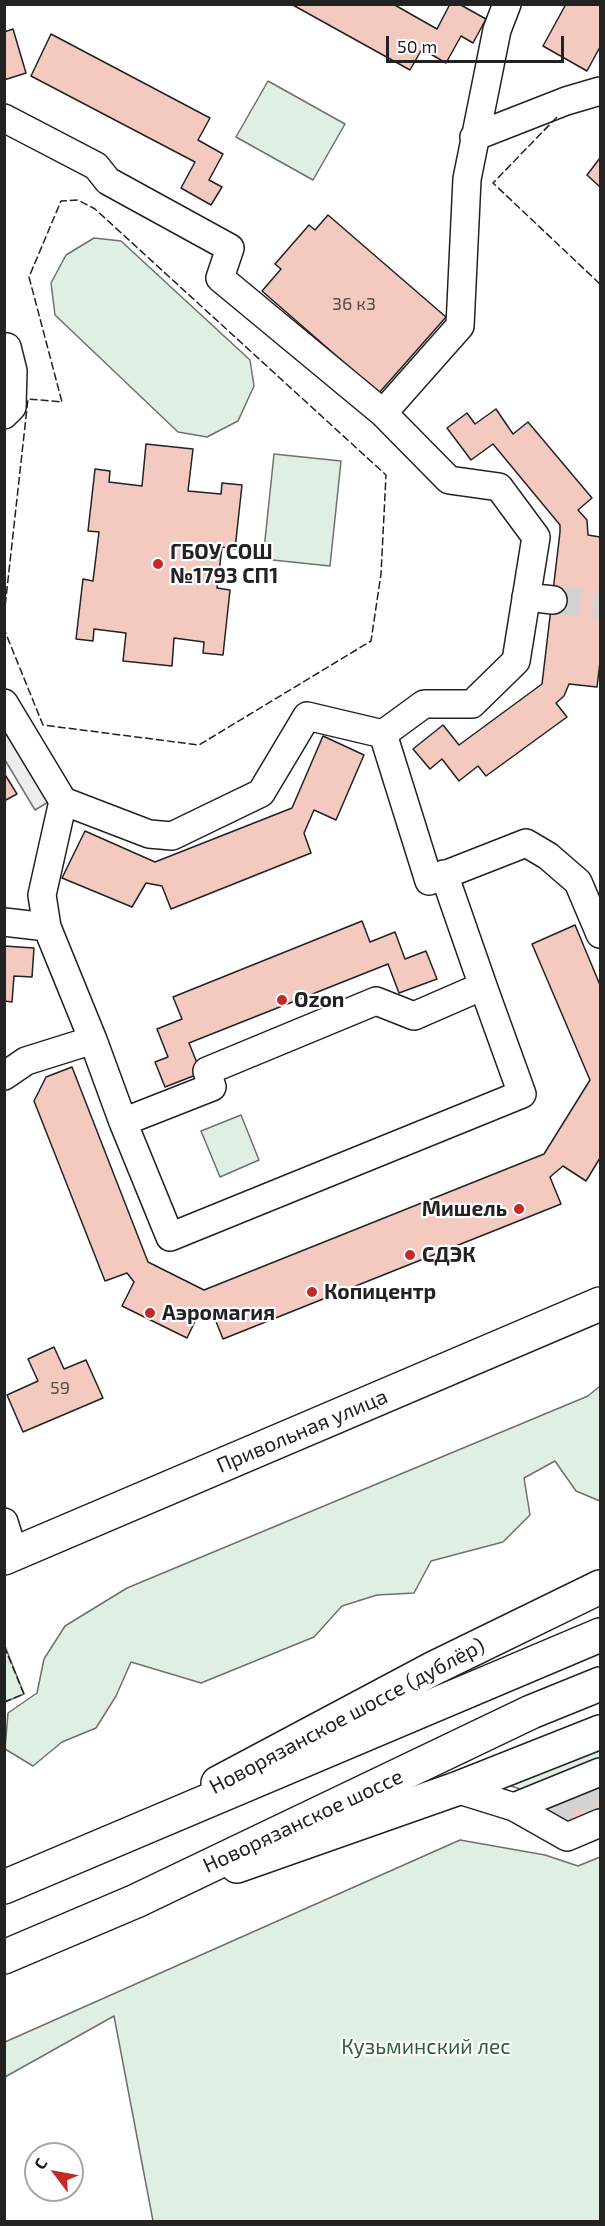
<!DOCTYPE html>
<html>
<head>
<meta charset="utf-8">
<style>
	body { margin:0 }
	#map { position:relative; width:605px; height:2226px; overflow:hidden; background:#fff; font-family:"Exo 2",sans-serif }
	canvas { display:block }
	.frame { position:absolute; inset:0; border:6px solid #222; pointer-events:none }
	.north { position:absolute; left:24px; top:2142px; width:60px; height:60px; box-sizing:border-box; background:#fff; border:2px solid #a7a7a7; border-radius:50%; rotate:302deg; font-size:16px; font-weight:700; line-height:24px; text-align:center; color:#222 }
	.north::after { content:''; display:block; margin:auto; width:21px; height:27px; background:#c62828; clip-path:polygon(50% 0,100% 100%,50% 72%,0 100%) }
	.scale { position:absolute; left:386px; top:36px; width:178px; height:27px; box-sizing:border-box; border:3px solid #222; border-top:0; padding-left:8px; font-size:18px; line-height:21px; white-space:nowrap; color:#222; -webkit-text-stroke:4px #fff; paint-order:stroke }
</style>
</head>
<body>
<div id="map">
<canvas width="605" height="2226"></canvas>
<div class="frame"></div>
<div class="north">С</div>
<div class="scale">50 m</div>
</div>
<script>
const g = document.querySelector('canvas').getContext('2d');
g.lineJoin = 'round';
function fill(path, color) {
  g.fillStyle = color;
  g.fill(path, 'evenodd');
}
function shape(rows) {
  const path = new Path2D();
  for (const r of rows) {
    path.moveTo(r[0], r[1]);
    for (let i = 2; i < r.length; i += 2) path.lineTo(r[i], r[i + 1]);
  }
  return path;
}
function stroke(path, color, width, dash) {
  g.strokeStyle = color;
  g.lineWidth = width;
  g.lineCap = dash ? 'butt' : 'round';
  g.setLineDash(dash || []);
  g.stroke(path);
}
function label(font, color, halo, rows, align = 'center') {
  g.font = font + ' "Exo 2",sans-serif';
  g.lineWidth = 4.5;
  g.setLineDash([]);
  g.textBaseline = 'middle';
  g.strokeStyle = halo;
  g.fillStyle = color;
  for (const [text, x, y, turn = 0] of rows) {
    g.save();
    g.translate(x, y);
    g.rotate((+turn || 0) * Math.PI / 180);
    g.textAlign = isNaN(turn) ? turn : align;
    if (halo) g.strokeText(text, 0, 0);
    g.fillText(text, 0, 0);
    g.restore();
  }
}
const green = shape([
	[268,81,345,124,313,180,236,137,268,81],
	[94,238,121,241,250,360,254,386,238,421,207,437,178,432,55,315,51,283,66,255,94,238],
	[274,454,341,461,330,566,263,559,274,454],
	[241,1115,259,1160,220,1177,201,1131,241,1115],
	[600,1386,600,1501,576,1491,555,1461,524,1478,530,1515,503,1542,431,1561,414,1593,377,1595,342,1606,314,1637,201,1683,131,1662,116,1696,96,1728,62,1742,33,1766,5,1749,8,1713,37,1693,44,1659,65,1626,127,1588,588,1396,600,1386],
	[5,1646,24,1694,5,1702,4,1702,5,1646],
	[600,1741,600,1763,523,1790,511,1786,510,1782,600,1741],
	[460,1840,545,1855,578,1866,600,1857,600,2221,153,2221,114,2016,5,2077,5,2042,460,1840]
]);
const parking = shape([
	[4,725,50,801,35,810,5,760,4,725]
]);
const building = shape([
	[291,4,393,4,437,29,450,4,459,4,486,19,473,43,461,36,446,63,422,49,410,70,291,4],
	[566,4,600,4,600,47,587,71,543,46,566,4],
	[13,29,26,73,4,80,4,32,13,29],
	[51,34,210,118,198,140,223,154,209,180,222,187,211,205,181,188,195,162,31,76,51,34],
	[600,158,600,187,587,175,600,158],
	[328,215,446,317,379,393,262,291,281,269,275,264,309,225,315,230,328,215],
	[496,409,513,434,528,422,592,498,578,510,587,520,588,535,600,537,600,662,597,687,569,684,564,696,556,703,567,717,486,776,478,766,459,781,442,759,430,769,413,749,443,725,459,745,542,684,560,532,560,525,493,444,471,460,447,428,467,413,475,424,496,409],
	[146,444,193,449,188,491,221,494,222,483,242,485,235,549,222,547,217,588,230,590,223,655,203,653,204,642,174,638,172,666,123,661,126,633,94,629,93,641,76,639,83,579,93,581,99,532,88,531,95,469,110,471,109,482,142,486,146,444],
	[323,736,364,755,336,820,314,810,304,833,311,853,171,909,162,886,146,883,132,907,62,878,85,831,155,862,292,808,323,736],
	[4,773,17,794,4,801,4,773],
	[362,921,370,942,395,932,405,959,426,951,437,979,399,993,388,964,189,1043,201,1073,165,1087,155,1062,168,1057,157,1029,182,1019,173,997,362,921],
	[575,925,600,985,600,1158,586,1181,563,1166,550,1177,561,1204,223,1339,213,1314,199,1313,187,1338,122,1306,134,1282,127,1273,105,1281,34,1101,46,1077,72,1067,148,1262,204,1290,544,1154,590,1080,532,944,575,925],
	[4,946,34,948,32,977,14,976,12,1002,4,1001,4,946],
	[54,1347,64,1369,86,1360,103,1398,23,1432,7,1395,38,1381,28,1359,54,1347],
	[600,1779,600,1810,567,1824,536,1806,600,1779]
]);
const minorTunnel = shape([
	[553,600,600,605],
	[574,1790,600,1805],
	[550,1800,581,1818]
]);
const minor = shape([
	[4,118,96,166,108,181,230,248,220,278,383,413,460,326,467,179,497,30,507,4],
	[474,137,566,101,600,91],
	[4,347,7,347,13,371,12,407,4,415],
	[383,413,449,480,499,487,536,537,516,661,472,704,424,704,383,734],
	[526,597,553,600],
	[4,703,63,801,42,895,47,927,93,1040,26,1061,4,1076],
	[63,801,149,834,172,836,261,793,307,716,383,734,429,881,526,843,548,856,578,882,600,934],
	[444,874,483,986],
	[4,922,47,927],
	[93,1040,123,1122,170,1237,522,1094,483,986,414,1016,376,1001,207,1071,212,1087,123,1122],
	[4,1522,14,1554],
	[456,1789,514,1807,600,1772],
	[514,1807,567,1837,600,1823]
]);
const major = shape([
	[4,1558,600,1304],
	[218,1783,434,1668,600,1587],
	[237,1866,456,1789,600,1732]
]);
const highway = shape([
	[4,1887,600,1635],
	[4,1957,136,1901,531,1712,600,1684]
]);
const fence = shape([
	[557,117,493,183,600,284],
	[4,616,28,399,62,402,29,277,61,201,78,200,95,209,386,475,381,574,371,641,199,745,43,725,4,629],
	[4,1646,24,1694,4,1702]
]);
const markers = [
	[158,564,6,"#c62828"],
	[282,1000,6,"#c62828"],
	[519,1209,6,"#c62828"],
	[410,1255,6,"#c62828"],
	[312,1292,6,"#c62828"],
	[150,1313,6,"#c62828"]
];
const numberNames = [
	["36 к3",354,304],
	["59",60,1388]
];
const poiNames = [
	["ГБОУ СОШ",170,552],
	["№1793 СП1",170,576],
	["Ozon",294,1000],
	["Мишель",507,1209,"right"],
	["СДЭК",422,1255],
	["Копицентр",324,1292],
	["Аэромагия",162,1313]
];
const streetNames = [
	["Привольная улица",302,1431,-23],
	["Новорязанское шоссе (дублёр)",347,1716,-28],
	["Новорязанское шоссе",303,1821,-25]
];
const parkNames = [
	["Кузьминский лес",426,2047]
];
fill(green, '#e0efe3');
stroke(green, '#6f6f6f', 1.5);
fill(parking, '#ededed');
stroke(parking, '#6f6f6f', 1.5);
fill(building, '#f3c9c0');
stroke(building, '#222', 1.5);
stroke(minorTunnel, '#d3d3d3', 27, [27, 14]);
stroke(minor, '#222', 30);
stroke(major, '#222', 36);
stroke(highway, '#222', 36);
stroke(minor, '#fff', 27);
stroke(major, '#fff', 33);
stroke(highway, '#fff', 33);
stroke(fence, '#222', 1.5, [8, 3]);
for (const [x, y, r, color] of markers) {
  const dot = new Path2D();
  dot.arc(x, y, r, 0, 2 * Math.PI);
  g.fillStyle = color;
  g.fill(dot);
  stroke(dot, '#fff', 2);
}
label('18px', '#564c4a', null, numberNames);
label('bold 21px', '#222', '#fff', poiNames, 'left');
label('21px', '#222', '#fff', streetNames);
label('21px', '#2f5e38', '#fff', parkNames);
</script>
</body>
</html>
